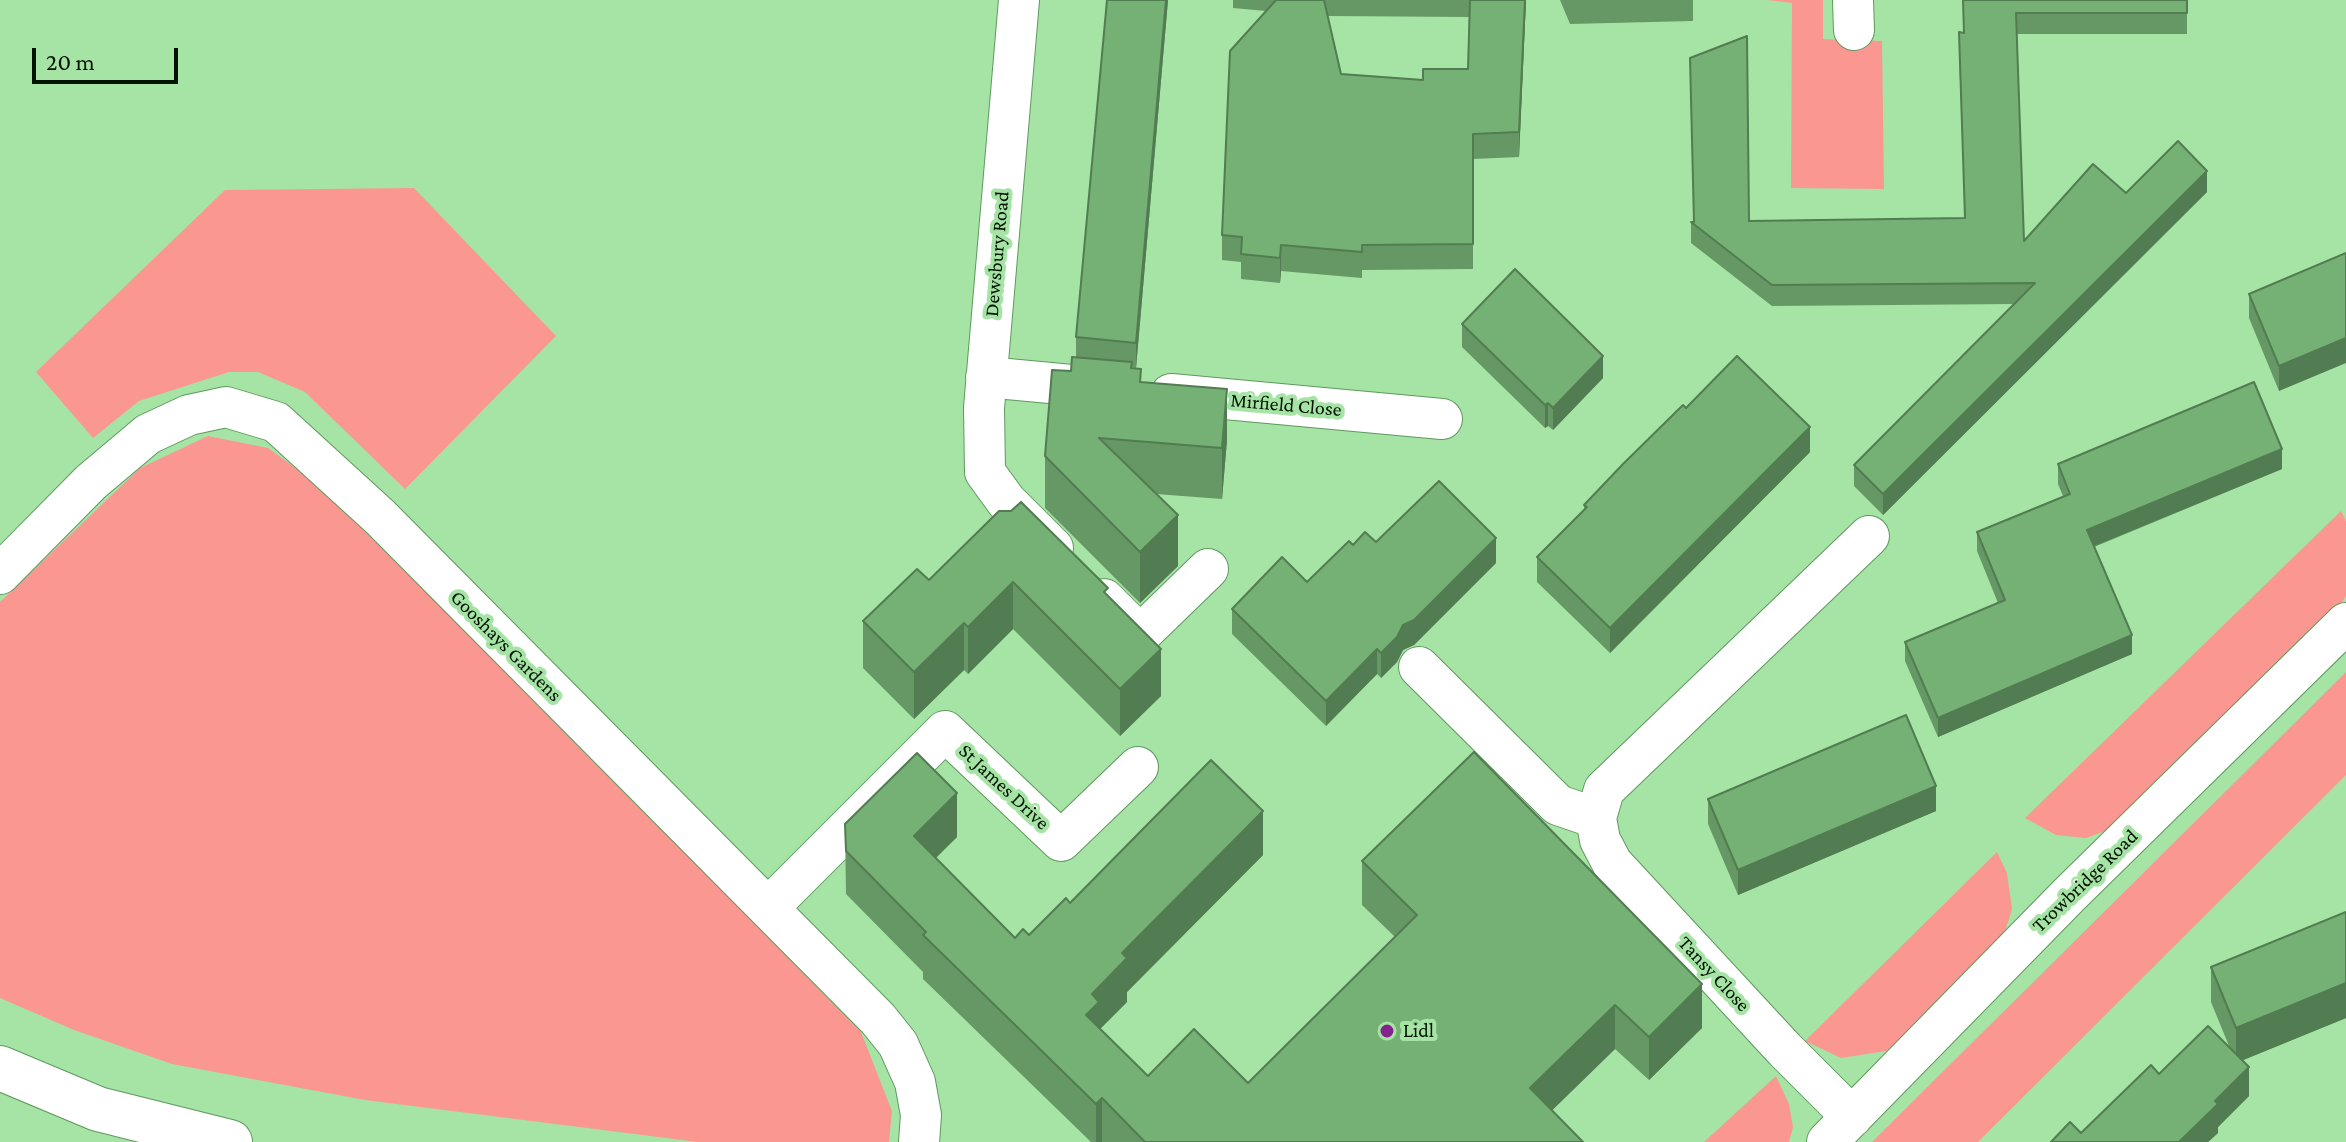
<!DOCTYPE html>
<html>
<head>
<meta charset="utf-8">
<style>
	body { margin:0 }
	#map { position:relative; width:2346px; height:1142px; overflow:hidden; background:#a6e4a5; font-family:"Crimson Pro",serif }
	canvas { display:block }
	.scale { position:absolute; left:32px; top:48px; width:146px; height:36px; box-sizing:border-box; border:4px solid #001200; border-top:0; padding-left:10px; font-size:24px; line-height:28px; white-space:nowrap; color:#001200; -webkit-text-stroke:6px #a6e4a5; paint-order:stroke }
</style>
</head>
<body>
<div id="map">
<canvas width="2346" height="1142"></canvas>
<div class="scale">20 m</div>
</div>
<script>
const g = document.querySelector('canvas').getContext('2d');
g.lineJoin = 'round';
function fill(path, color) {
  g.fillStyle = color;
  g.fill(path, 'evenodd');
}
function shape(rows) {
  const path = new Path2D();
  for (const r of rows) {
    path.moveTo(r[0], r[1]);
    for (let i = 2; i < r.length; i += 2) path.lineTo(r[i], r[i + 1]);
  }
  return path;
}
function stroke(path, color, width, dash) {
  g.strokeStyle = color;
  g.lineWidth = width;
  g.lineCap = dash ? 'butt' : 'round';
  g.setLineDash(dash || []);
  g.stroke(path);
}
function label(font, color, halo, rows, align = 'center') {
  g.font = font + ' "Crimson Pro",serif';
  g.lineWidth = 8;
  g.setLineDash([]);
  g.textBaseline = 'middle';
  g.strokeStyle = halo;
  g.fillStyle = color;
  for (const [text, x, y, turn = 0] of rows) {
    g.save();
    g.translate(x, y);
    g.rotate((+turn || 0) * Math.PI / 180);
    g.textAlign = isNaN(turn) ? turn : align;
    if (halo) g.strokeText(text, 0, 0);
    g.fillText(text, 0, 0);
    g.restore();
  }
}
const green = shape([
	[1767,0,1823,0,1823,39,1882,41,1884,189,1791,188,1792,3],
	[414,188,556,336,405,489,305,392,258,372,229,372,139,401,93,438,36,372,225,190],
	[208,436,268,448,315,482,611,775,861,1032,892,1111,889,1142,698,1142,365,1100,172,1064,74,1030,0,998,0,602,140,468],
	[2341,511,2346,521,2346,596,2339,607,2119,826,2086,838,2056,835,2025,818],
	[2346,672,2346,775,1978,1142,1872,1142],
	[1997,852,2007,873,2012,909,2000,948,1886,1051,1841,1058,1805,1041],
	[1776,1076,1789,1104,1793,1127,1789,1142,1704,1142]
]);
const minor = shape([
	[1019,0,984,408,985,472,1006,501,1053,548],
	[1853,0,1854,30],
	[986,377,1104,388],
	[1171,394,1442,419],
	[0,574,91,482,148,434,189,415,226,407,276,422,380,517,878,1019,898,1044,915,1082,921,1115,919,1142],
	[1104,599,1140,635,1208,569],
	[1419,667,1558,805,1596,818],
	[769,907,945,731,1061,841,1138,767],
	[1852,1117,1785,1050,1612,863,1600,840,1596,818,1604,790,1869,536],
	[1827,1142,2069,895,2346,623]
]);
const tertiary = shape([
	[0,1068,98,1109,230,1142]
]);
const wall = shape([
	[1107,0,1168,0,1136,368,1132,367,1132,368,1141,382,1227,440,1222,499,1156,494,1178,566,1140,603,1045,508,1045,456,1071,371,1076,357,1076,337],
	[1233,0,1526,0,1519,157,1473,159,1473,269,1362,270,1362,278,1281,271,1280,283,1241,279,1241,262,1222,260,1222,235,1266,11,1233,8],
	[1328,16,1469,17,1468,69,1423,80,1341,74],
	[1560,0,1693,0,1693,21,1570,24],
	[1963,0,2187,0,2187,34,2017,34,2024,241,2126,193,2207,192,1883,515,1854,486,1854,465,2014,304,1772,306,1691,243,1691,222,1965,218,1959,53,1959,32,1964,33],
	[2346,253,2279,391,2249,318,2249,294],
	[1462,324,1603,378,1553,430,1548,426,1545,428,1462,347],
	[1686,408,1810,452,1610,653,1537,582,1537,557,1584,510,1584,505],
	[2058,464,2282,469,2094,547,2132,654,1938,737,1905,661,1905,642,1998,603,1977,551,1977,532,2063,496,2058,484],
	[999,511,1108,596,1161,696,1120,736,1013,629,968,674,964,670,914,719,863,668,863,621,929,580],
	[1376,542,1496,563,1414,645,1403,650,1397,662,1381,678,1377,674,1326,726,1232,634,1232,609,1307,582,1353,545],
	[1708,799,1936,811,1738,895,1708,824],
	[845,824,957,837,935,858,1015,938,1029,935,1070,903,1263,855,1127,992,1127,1002,1100,1029,1148,1076,1248,1083,1395,937,1362,905,1362,861,1702,1028,1649,1080,1615,1049,1552,1110,1583,1142,1091,1142,923,979,923,972,846,894],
	[2346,912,2346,1018,2243,1060,2249,1096,2218,1127,2218,1133,2208,1142,2051,1142,2081,1133,2159,1074,2229,1046,2211,1002,2211,967]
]);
const shadedWall = shape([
	[1166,0,1168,0,1136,368,1136,343],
	[1525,0,1526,0,1519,157,1519,132],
	[2207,171,2207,192,1883,515,1883,494],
	[1281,245,1281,271,1280,283,1280,258],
	[2346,338,2346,363,2279,391,2279,366],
	[1603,356,1603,378,1553,430,1553,408],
	[1227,389,1227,440,1222,499,1222,448],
	[1548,403,1548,426,1545,428,1545,405],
	[1810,427,1810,452,1610,653,1610,628],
	[2282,449,2282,469,2087,549,2087,530],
	[1178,515,1178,566,1140,603,1140,552],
	[1496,538,1496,563,1414,645,1403,650,1397,662,1381,678,1381,653,1403,625],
	[1013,582,1013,629,968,674,968,627],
	[964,623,964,670,914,719,914,672],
	[2132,635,2132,654,1938,737,1938,718],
	[1161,649,1161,696,1120,736,1120,689],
	[1377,649,1377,674,1326,726,1326,701],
	[1936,786,1936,811,1738,895,1738,870],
	[957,793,957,837,914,880,914,836],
	[1263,811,1263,855,1127,992,1127,1002,1099,1030,1086,1015,1092,994,1122,953],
	[2346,983,2346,1018,2236,1063,2236,1028],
	[1702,984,1702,1028,1649,1080,1649,1037],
	[1615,1005,1615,1049,1530,1132,1530,1088],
	[2249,1067,2249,1096,2218,1127,2218,1133,2208,1142,2179,1142,2215,1101],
	[1102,1098,1102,1142,1096,1142,1096,1104]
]);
const building = shape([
	[1107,0,1166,0,1136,343,1076,337,1107,0],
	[1276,0,1324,0,1341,74,1423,80,1423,69,1468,69,1470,0,1525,0,1519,132,1473,134,1473,244,1362,245,1362,252,1281,245,1280,258,1241,254,1242,237,1222,235,1230,51,1276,0],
	[1963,0,2187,0,2187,13,2016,13,2024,241,2093,164,2126,193,2178,141,2207,171,1883,494,1854,465,2035,283,1772,285,1691,222,1694,222,1690,58,1747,36,1749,221,1965,218,1959,32,1964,33,1963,0],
	[2346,253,2346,338,2279,366,2249,294,2346,253],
	[1515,269,1603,356,1553,408,1548,403,1545,405,1462,324,1515,269],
	[1737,356,1810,427,1610,628,1537,557,1587,507,1584,505,1623,464,1683,405,1686,408,1737,356],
	[1072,357,1132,362,1131,368,1141,369,1140,382,1227,389,1222,448,1099,438,1178,515,1140,552,1045,456,1052,370,1071,371,1072,357],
	[2254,382,2282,449,2087,530,2132,635,1938,718,1905,642,2005,600,1977,532,2070,494,2058,464,2254,382],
	[1439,481,1496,538,1414,620,1403,625,1397,637,1381,653,1377,649,1326,701,1232,609,1282,557,1307,582,1349,541,1353,545,1365,532,1376,542,1439,481],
	[1021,502,1108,588,1104,592,1161,649,1120,689,1013,582,968,627,964,623,914,672,863,621,917,569,929,580,999,511,1011,511,1021,502],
	[1906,715,1936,786,1738,870,1708,799,1906,715],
	[1474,752,1702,984,1649,1037,1615,1005,1530,1088,1583,1142,1145,1142,1102,1098,1096,1104,923,935,926,932,846,851,845,824,917,753,957,793,914,836,1015,938,1023,929,1029,935,1066,898,1070,903,1211,760,1263,811,1122,953,1127,958,1092,994,1099,1002,1086,1015,1148,1076,1194,1029,1248,1083,1417,915,1362,861,1474,752],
	[2346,912,2346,983,2236,1028,2211,967,2346,912],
	[2208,1026,2249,1067,2215,1101,2218,1104,2179,1142,2051,1142,2070,1122,2081,1133,2151,1065,2159,1074,2208,1026]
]);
const markers = [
	[1387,1031,8,"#84238d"]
];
const streetNames = [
	["Dewsbury Road",997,254,-85],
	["Mirfield Close",1286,405,5],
	["Gooshays Gardens",506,646,45],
	["St James Drive",1004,787,43],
	["Trowbridge Road",2085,881,-44],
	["Tansy Close",1714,974,47]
];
const poiNames = [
	["Lidl",1403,1031]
];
fill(green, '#fb9791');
stroke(minor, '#5e995e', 42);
stroke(tertiary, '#5e995e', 46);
stroke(minor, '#fff', 40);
stroke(tertiary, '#fff', 44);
fill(wall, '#659864');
fill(shadedWall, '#527c51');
fill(building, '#75b174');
stroke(building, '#527c51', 2);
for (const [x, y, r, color] of markers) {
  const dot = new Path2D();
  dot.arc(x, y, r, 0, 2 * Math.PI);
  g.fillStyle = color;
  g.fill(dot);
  stroke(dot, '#a6e4a5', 3);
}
label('20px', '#001200', '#a6e4a5', streetNames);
label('20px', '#001200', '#a6e4a5', poiNames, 'left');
</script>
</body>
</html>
